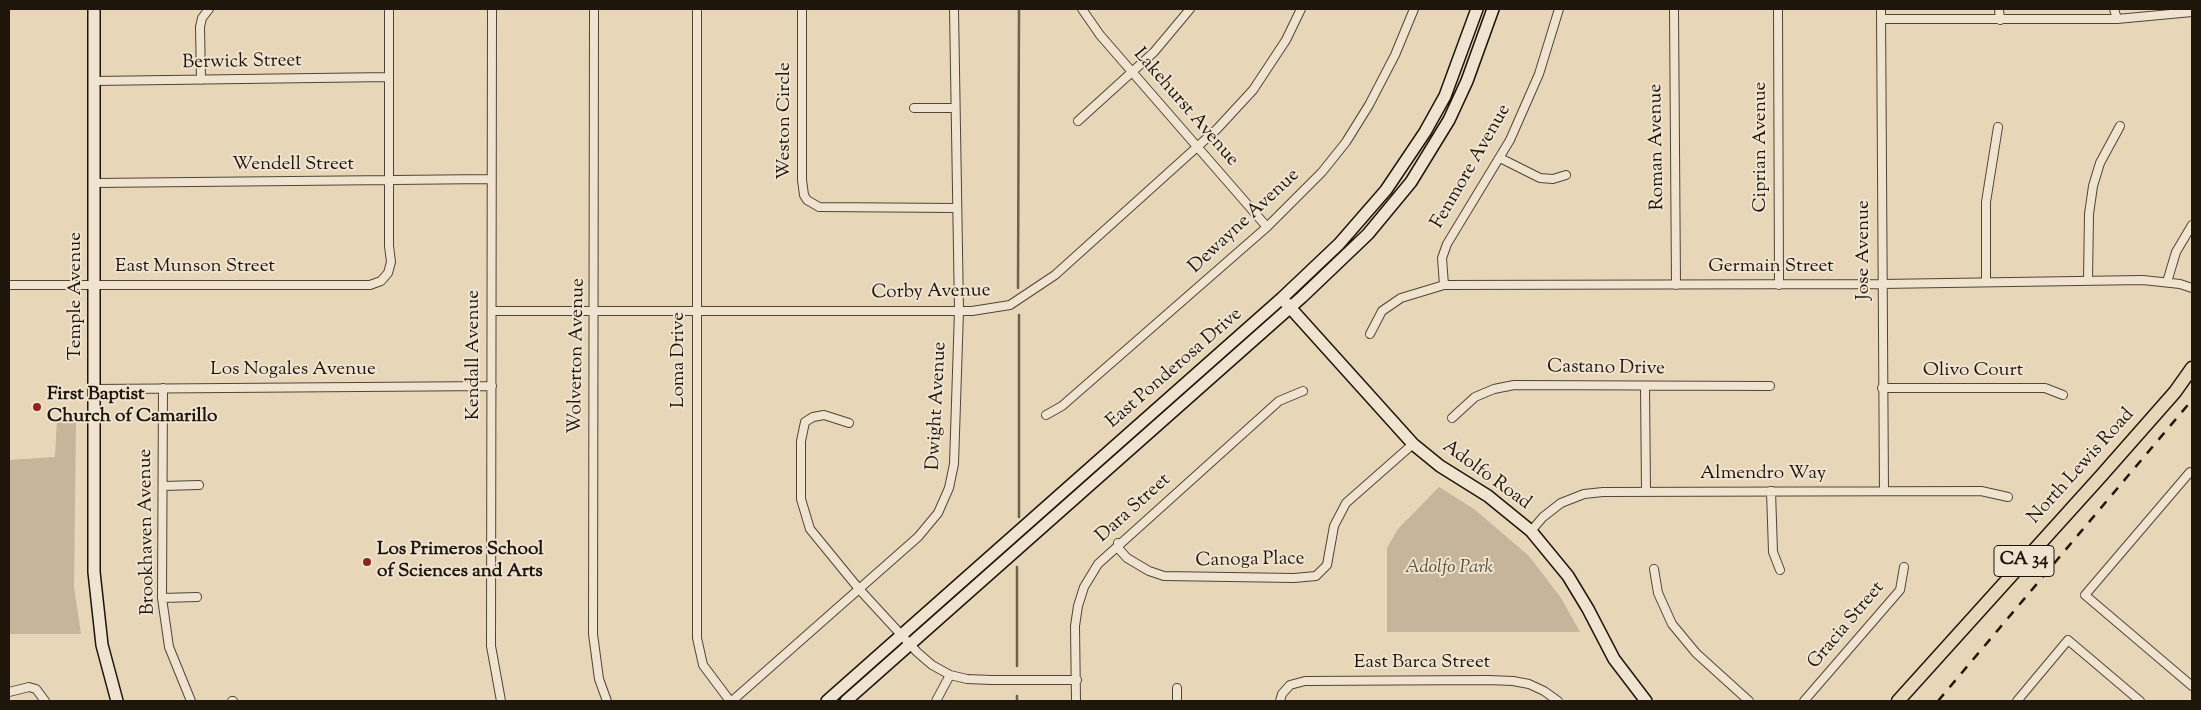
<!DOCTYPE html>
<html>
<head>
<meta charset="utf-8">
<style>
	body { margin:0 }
	#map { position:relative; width:2201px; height:710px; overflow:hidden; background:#e8d6b8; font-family:"Sorts Mill Goudy",serif }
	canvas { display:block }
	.frame { position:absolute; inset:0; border:10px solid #1e150b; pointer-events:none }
</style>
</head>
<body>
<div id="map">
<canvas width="2201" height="710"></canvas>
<div class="frame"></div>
</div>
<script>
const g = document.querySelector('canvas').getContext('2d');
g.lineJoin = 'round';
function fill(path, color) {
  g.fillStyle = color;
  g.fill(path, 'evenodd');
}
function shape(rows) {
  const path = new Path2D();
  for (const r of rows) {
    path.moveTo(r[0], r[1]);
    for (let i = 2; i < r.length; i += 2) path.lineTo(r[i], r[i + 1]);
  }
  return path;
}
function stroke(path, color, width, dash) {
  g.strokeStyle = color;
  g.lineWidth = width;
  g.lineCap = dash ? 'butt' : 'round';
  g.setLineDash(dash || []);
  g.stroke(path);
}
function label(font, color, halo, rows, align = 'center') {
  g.font = font + ' "Sorts Mill Goudy",serif';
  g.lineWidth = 4;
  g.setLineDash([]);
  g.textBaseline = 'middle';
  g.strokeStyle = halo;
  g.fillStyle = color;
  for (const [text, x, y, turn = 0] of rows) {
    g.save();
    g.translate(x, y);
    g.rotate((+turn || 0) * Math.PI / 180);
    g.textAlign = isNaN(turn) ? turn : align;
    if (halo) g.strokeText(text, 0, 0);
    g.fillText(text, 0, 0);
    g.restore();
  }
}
const green = shape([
	[57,419,76,420,74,587,81,634,9,634,9,460,55,457],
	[1439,487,1474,509,1529,556,1561,598,1580,632,1387,632,1387,548,1398,529]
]);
const stream = shape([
	[1018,288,1019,9],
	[1019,517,1019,315],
	[1017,567,1017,666],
	[1017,701,1017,696]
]);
const street = shape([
	[492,9,491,646,501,701],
	[594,9,593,634,599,679,607,701],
	[697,9,697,638,703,665,730,701],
	[802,9,802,180,804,195,807,200,819,207,957,208],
	[1082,9,1100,35,1267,227],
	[1674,9,1676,285],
	[1778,9,1779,285],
	[1881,9,1884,491],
	[1999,9,2000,20],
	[2114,9,2117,19],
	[1881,19,2117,19,2192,12],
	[201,80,200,27,202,18,209,9],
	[94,81,389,77],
	[914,108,954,108],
	[1078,121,1154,52,1190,9],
	[1500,158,1540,178,1553,179,1566,175],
	[94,183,491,179],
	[1986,281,1986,202,1998,127],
	[2088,281,2089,214,2093,186,2100,163,2120,126],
	[2167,282,2176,252,2192,225],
	[9,285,370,285,381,281,388,273,391,262,389,246,389,9],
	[1444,285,1442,258,1447,244,1510,140,1539,74,1559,9],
	[492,311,972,311,1010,305,1055,275,1217,129,1253,90,1286,40,1301,9],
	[1370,334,1382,311,1401,298,1444,285,1881,284,2143,280,2180,284,2192,288],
	[1645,386,1646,492],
	[163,388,162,598,169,647,191,701],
	[1882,388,2045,388,2063,395],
	[94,389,492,386],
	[1046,415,1062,406,1267,227,1322,172,1346,142,1369,105,1395,55,1414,9],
	[1452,418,1475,397,1494,389,1514,385,1770,386],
	[849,423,824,415,813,417,805,422,801,441,801,499,810,529,859,589,917,652,932,665,950,675,967,679,992,680,1077,680],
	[2192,473,2190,472,2085,595,2192,686],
	[163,486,199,485],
	[1771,491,1773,552,1780,570],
	[1531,531,1543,517,1561,503,1584,494,1603,492,1981,491,2008,497],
	[1118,543,1119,549,1127,558,1149,571,1164,576,1294,578,1316,576,1327,565,1334,526,1346,503,1413,444],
	[1654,569,1658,593,1672,624,1696,653,1749,701],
	[162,598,197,597],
	[1177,688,1177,701],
	[9,692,29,687,36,689,45,701],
	[232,701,233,701],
	[732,701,918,537,938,513,949,488,954,464,959,311,954,9],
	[936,701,950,675],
	[1076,701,1075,626,1078,606,1084,587,1098,564,1279,401,1303,391],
	[1280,701,1282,694,1290,685,1305,681,1488,680,1513,681,1529,684,1544,691,1558,701],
	[1804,701,1900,590,1904,567],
	[2017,701,2068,640,2140,701]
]);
const secondary = shape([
	[94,9,94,572,102,645,117,701],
	[1286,303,1413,444,1440,466,1488,496,1531,531,1568,576,1588,609,1614,659,1646,701],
	[827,701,1282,298,1339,244,1386,190,1425,132,1445,96,1477,9],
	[846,701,1302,297,1368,234,1411,182,1449,120,1467,81,1493,9]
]);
const primary = shape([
	[1898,701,2101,476,2175,392,2192,368]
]);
const rail = shape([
	[1938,701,2192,400]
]);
const markers = [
	[37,407,5,"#8f2418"],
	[367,562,5,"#8f2418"]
];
const shields = [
	[2024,561,60]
];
const shieldNames = [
	["CA 34",2024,561]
];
const streetNames = [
	["Berwick Street",242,63,-1],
	["Lakehurst Avenue",1185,108,49],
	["Weston Circle",786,121,-90],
	["Roman Avenue",1658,147,-91],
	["Ciprian Avenue",1762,147,-90],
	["Wendell Street",293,166],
	["Fenmore Avenue",1472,167,-60],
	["Dewayne Avenue",1245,222,-43],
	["Jose Avenue",1865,250,-90],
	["East Munson Street",195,268],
	["Germain Street",1771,268],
	["Corby Avenue",931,293,-1],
	["Temple Avenue",77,296,-90],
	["Kendall Avenue",475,355,-90],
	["Wolverton Avenue",578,356,-89],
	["Loma Drive",680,360,-90],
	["East Ponderosa Drive",1175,369,-41],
	["Castano Drive",1606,369,1],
	["Los Nogales Avenue",293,371],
	["Olivo Court",1973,372],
	["Dwight Avenue",938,406,-87],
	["North Lewis Road",2082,467,-48],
	["Almendro Way",1763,475],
	["Adolfo Road",1486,476,36],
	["Dara Street",1134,509,-42],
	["Brookhaven Avenue",148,532,-91],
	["Canoga Place",1250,561,-1],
	["Gracia Street",1847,626,-50],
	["East Barca Street",1422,664]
];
const poiNames = [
	["First Baptist",47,396],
	["Church of Camarillo",47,418],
	["Los Primeros School",377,551],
	["of Sciences and Arts",377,573]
];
const parkNames = [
	["Adolfo Park",1449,569]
];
fill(green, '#c6b59b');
stroke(stream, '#6e614f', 2.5);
stroke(street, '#504536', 10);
stroke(secondary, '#1e150b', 14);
stroke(primary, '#1e150b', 15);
stroke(street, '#f0e4d1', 8);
stroke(secondary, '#f0e4d1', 11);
stroke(primary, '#e8d6b8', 12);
stroke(rail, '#1e150b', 2.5, [9, 9]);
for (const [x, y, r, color] of markers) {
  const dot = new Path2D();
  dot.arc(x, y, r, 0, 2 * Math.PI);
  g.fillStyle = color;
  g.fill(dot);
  stroke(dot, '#f0e4d1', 2);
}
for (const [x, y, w] of shields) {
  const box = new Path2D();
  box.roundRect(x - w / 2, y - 15.5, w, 31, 4);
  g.fillStyle = '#f0e4d1';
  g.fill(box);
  stroke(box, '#1e150b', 1);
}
label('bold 18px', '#1e150b', null, shieldNames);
label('19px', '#1e150b', '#f0e4d1', streetNames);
label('bold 19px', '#1e150b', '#f0e4d1', poiNames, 'left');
label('italic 19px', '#594d3d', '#f0e4d1', parkNames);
</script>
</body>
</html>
